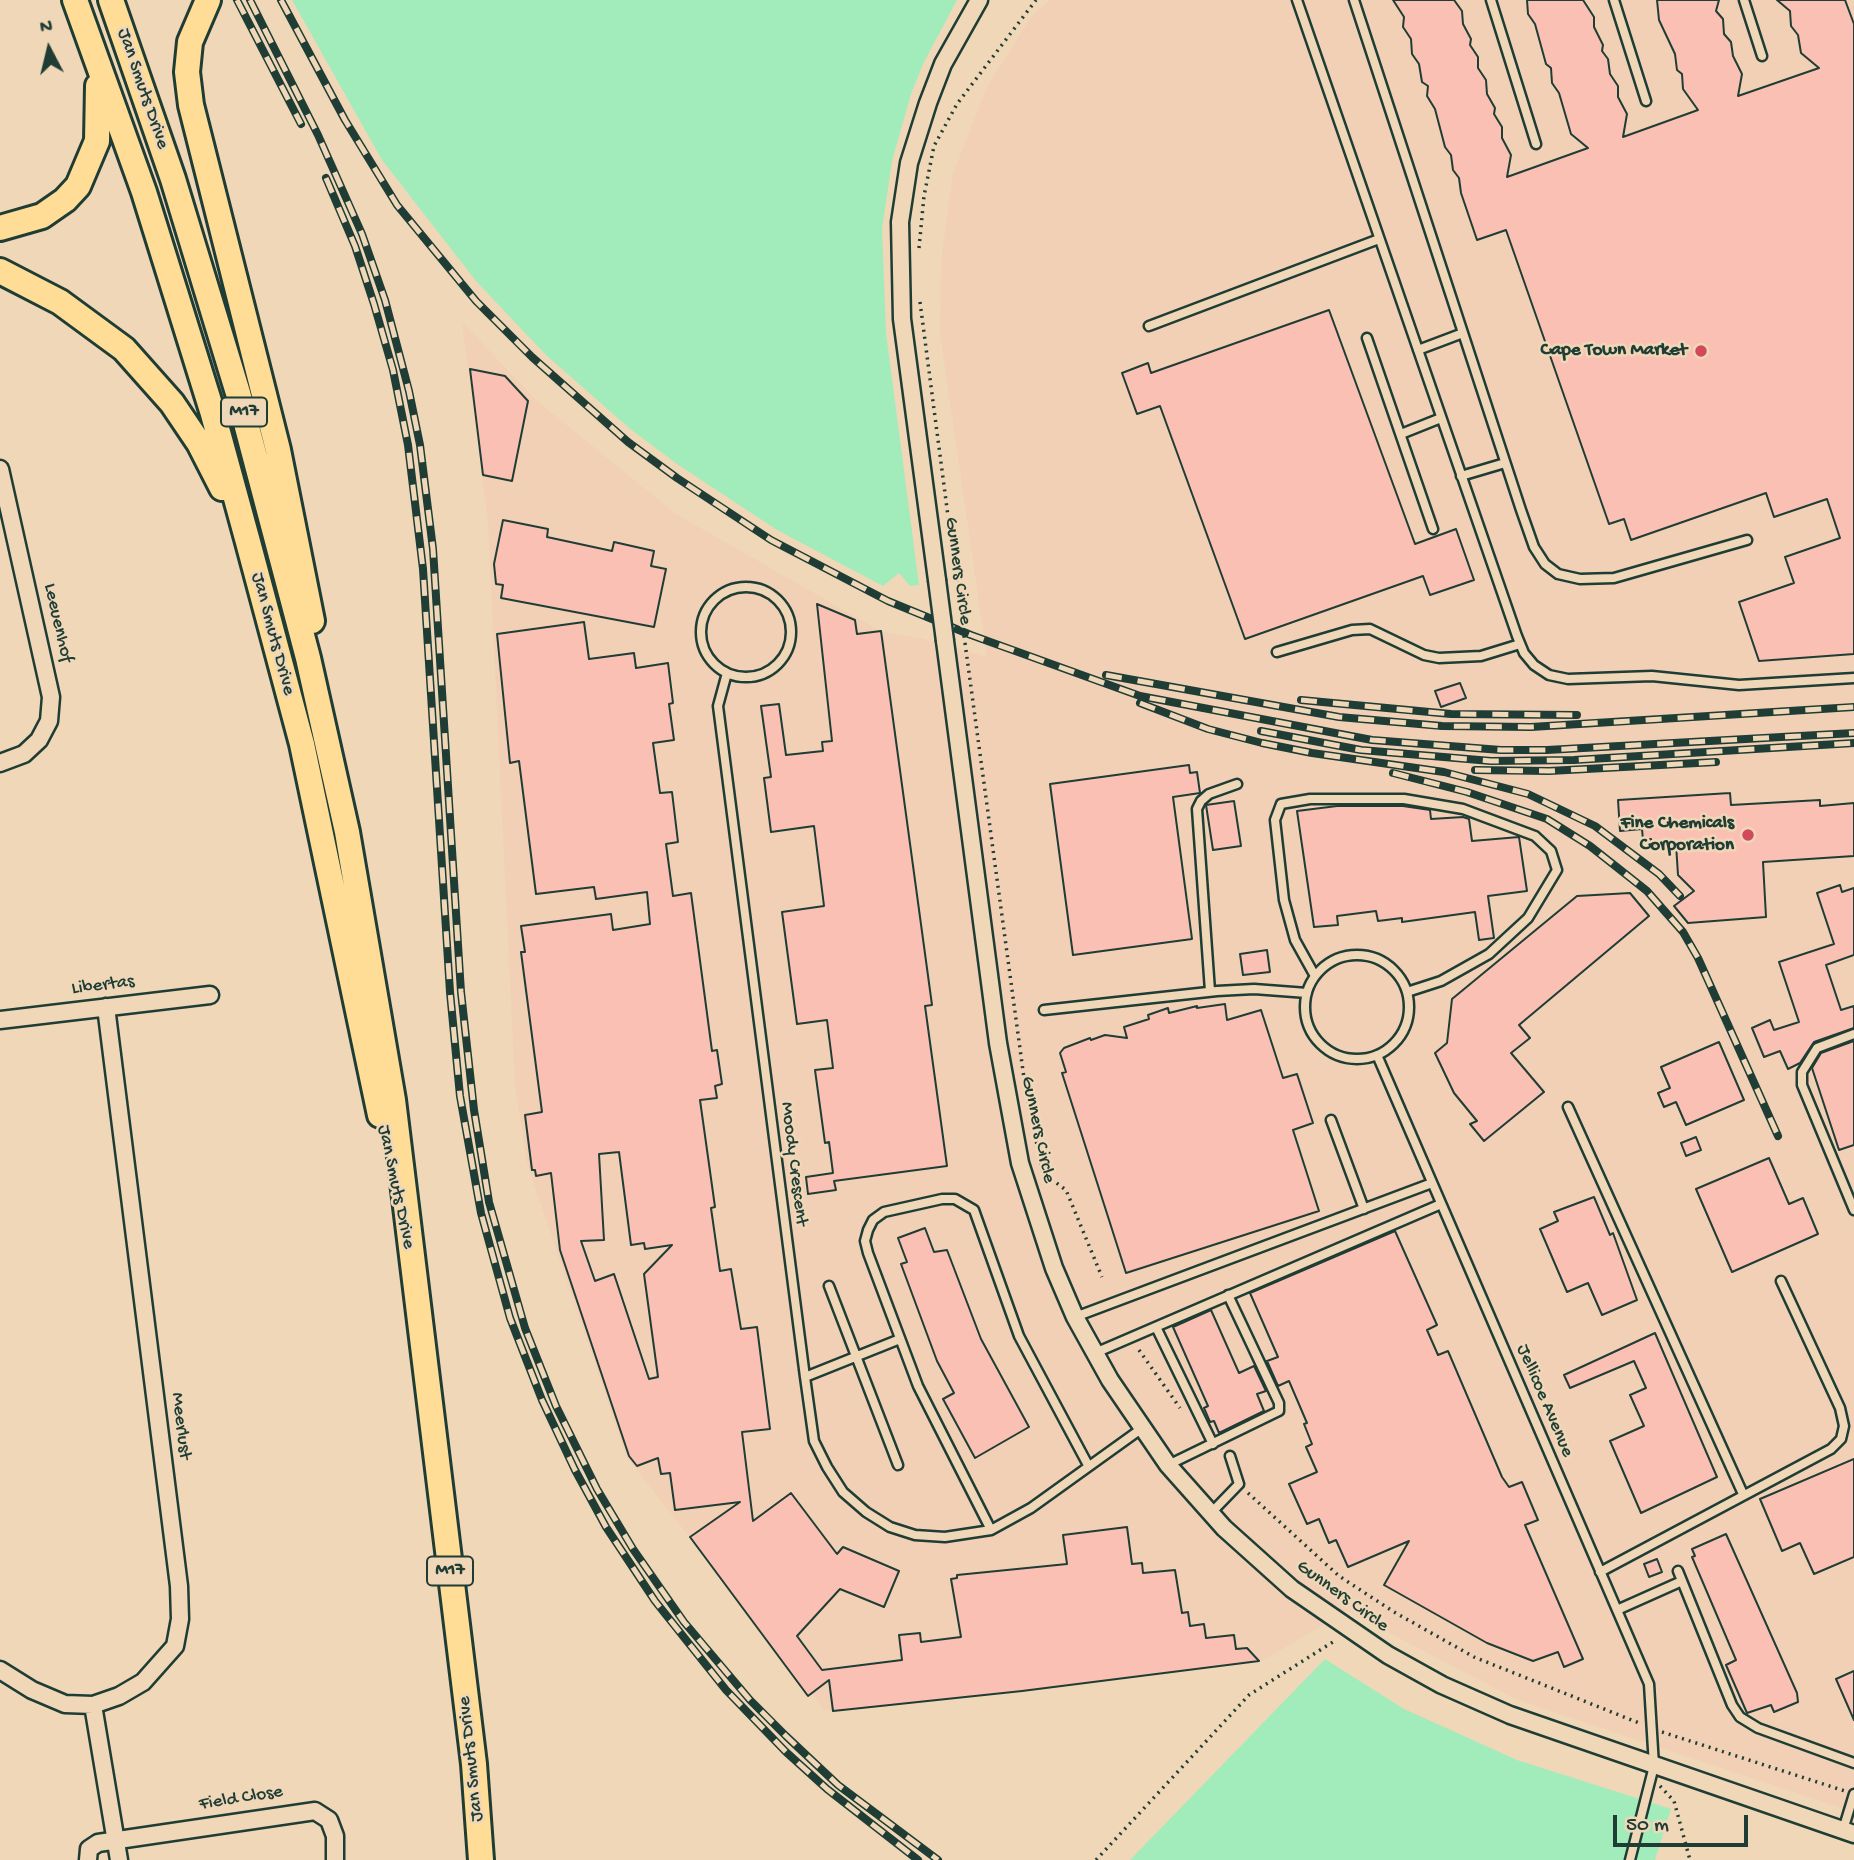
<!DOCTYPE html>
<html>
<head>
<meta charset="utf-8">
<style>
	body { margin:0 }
	#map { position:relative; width:1854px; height:1860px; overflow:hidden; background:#efd7b7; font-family:"Gochi Hand",sans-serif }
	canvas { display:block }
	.north { position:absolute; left:14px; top:14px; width:70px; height:70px; -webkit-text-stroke:5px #efd7b7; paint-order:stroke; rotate:353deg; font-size:19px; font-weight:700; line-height:28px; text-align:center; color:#1f3d34 }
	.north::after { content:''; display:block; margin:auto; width:24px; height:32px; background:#1f3d34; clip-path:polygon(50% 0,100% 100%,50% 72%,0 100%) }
	.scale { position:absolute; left:1613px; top:1815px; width:135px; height:32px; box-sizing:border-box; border:4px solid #1f3d34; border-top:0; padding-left:9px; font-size:21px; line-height:24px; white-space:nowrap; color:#1f3d34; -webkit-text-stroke:5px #efd7b7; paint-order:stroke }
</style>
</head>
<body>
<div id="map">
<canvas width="1854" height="1860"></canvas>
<div class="north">N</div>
<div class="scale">50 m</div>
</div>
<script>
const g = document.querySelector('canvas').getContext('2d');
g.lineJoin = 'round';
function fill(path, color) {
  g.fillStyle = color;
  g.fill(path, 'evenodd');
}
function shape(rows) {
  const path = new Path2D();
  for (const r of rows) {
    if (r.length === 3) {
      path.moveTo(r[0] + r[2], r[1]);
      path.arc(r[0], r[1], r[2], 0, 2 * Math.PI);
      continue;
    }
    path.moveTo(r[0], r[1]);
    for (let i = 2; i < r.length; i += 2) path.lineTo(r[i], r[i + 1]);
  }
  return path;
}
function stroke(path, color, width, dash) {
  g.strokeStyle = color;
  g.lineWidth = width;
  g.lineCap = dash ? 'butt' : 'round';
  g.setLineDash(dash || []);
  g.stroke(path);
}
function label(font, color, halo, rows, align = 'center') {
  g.font = font + ' "Gochi Hand",sans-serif';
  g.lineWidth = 5;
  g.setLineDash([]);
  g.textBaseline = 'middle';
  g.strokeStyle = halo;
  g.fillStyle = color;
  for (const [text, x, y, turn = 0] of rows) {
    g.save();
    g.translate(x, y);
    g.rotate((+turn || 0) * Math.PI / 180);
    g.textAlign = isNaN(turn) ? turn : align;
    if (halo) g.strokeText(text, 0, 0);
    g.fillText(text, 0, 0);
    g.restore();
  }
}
const built = shape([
	[1050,0,1854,0,1854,1812,1518,1700,1347,1611,1263,1660,825,1711,626,1456,527,1163,515,1084,488,520,462,322,537,401,676,514,882,632,920,638,987,657,940,332,942,254,953,174,986,89,1031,17]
]);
const green = shape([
	[292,0,957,0,924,62,911,94,892,161,882,229,886,333,919,585,910,586,899,573,883,586,777,530,677,464,629,428,546,355,476,281,382,160],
	[1325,1659,1404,1709,1517,1760,1671,1809,1655,1860,1130,1860]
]);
const building = shape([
	[1393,0,1454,0,1462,11,1463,24,1471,39,1470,45,1478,57,1478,68,1486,80,1487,94,1495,108,1494,114,1502,127,1502,138,1511,155,1507,177,1588,148,1571,134,1559,93,1552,83,1551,68,1546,64,1535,24,1528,14,1527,0,1583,0,1594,17,1594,27,1603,45,1602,51,1608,59,1610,74,1618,86,1618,97,1627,114,1623,137,1698,110,1683,89,1682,74,1677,70,1675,54,1659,20,1657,0,1719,0,1716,11,1723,19,1724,34,1731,42,1733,56,1742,74,1738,96,1819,68,1801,53,1798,35,1791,26,1790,11,1777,0,1845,0,1854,24,1854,654,1759,661,1739,602,1794,583,1785,557,1840,538,1827,499,1774,517,1766,493,1631,540,1624,519,1609,524,1506,230,1477,240,1461,193,1459,178,1453,170,1451,155,1445,147,1435,109,1427,96,1428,86,1422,82,1419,64,1412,54,1411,39,1403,27,1404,17,1393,0],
	[1329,310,1415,544,1456,529,1474,580,1430,595,1423,576,1245,639,1160,406,1137,414,1122,373,1148,363,1151,373,1329,310],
	[470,369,505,376,528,401,512,481,483,475,470,369],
	[503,520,548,529,547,537,612,551,614,542,654,551,651,566,666,569,654,627,501,598,503,585,496,584,494,564,503,520],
	[817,604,855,620,857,634,881,631,932,1005,925,1006,947,1166,834,1181,836,1190,808,1194,806,1177,833,1173,829,1142,825,1143,815,1070,833,1068,827,1020,797,1024,782,912,824,906,814,826,771,832,764,778,771,777,761,706,779,704,786,755,823,751,822,742,832,741,817,604],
	[584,622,589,659,634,653,636,668,668,663,673,703,669,704,674,740,653,743,660,793,672,792,678,842,666,844,673,896,691,893,712,1051,717,1050,722,1084,715,1086,717,1098,700,1100,715,1207,711,1208,720,1271,731,1269,741,1329,757,1327,770,1429,742,1432,753,1521,791,1493,837,1554,843,1547,899,1571,884,1607,840,1589,797,1636,822,1670,902,1660,899,1635,920,1633,921,1642,961,1637,951,1579,957,1578,957,1575,1067,1564,1063,1535,1127,1527,1132,1564,1142,1563,1143,1573,1175,1570,1182,1613,1188,1612,1190,1626,1204,1624,1206,1638,1234,1635,1236,1649,1247,1648,1259,1661,1022,1691,833,1711,829,1680,808,1696,690,1537,740,1502,675,1510,670,1473,661,1474,658,1458,637,1466,629,1456,560,1250,551,1173,536,1176,535,1170,532,1170,525,1115,542,1112,521,952,525,952,521,926,611,914,613,930,650,924,647,892,596,899,594,887,536,894,519,761,510,763,497,634,584,622],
	[619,1152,631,1245,644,1243,645,1249,672,1245,644,1274,658,1377,649,1379,614,1274,595,1281,581,1241,604,1240,599,1154,619,1152],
	[1460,683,1466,698,1441,707,1435,691,1460,683],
	[1189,765,1190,773,1197,772,1200,793,1173,797,1192,939,1073,955,1050,784,1189,765],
	[1730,793,1731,805,1820,800,1820,806,1854,803,1854,856,1763,862,1766,917,1688,923,1674,906,1694,891,1678,875,1676,844,1652,846,1651,839,1643,840,1642,829,1620,831,1618,800,1730,793],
	[1234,801,1241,846,1213,850,1206,805,1234,801],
	[1337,806,1403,806,1430,810,1431,819,1463,817,1469,819,1472,841,1519,837,1527,891,1488,896,1494,938,1479,940,1475,912,1402,922,1402,918,1378,921,1376,911,1337,916,1338,925,1314,927,1297,811,1337,806],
	[1840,885,1842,892,1854,888,1854,955,1826,965,1841,1010,1854,1006,1854,1028,1814,1042,1800,1063,1788,1069,1780,1051,1764,1057,1752,1028,1770,1020,1774,1030,1799,1022,1779,962,1834,944,1817,893,1840,885],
	[1630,893,1649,916,1519,1025,1530,1038,1511,1053,1544,1092,1484,1141,1470,1124,1477,1121,1454,1093,1435,1053,1447,1043,1452,999,1577,896,1630,893],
	[1267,950,1270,972,1243,975,1240,954,1267,950],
	[1225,1004,1227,1020,1261,1010,1283,1078,1297,1074,1313,1123,1293,1130,1319,1211,1126,1273,1062,1073,1066,1072,1060,1053,1064,1048,1090,1038,1091,1040,1105,1035,1127,1038,1124,1027,1149,1019,1148,1015,1168,1008,1169,1013,1197,1006,1197,1008,1225,1004],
	[1854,1041,1854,1145,1839,1150,1812,1068,1821,1053,1854,1041],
	[1719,1042,1744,1100,1686,1125,1676,1102,1664,1107,1658,1093,1670,1088,1661,1067,1719,1042],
	[1696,1137,1701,1150,1686,1156,1681,1143,1696,1137],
	[1769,1158,1789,1204,1803,1198,1818,1234,1732,1272,1696,1189,1769,1158],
	[1594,1197,1610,1235,1613,1233,1637,1300,1602,1315,1588,1283,1567,1292,1540,1229,1558,1221,1554,1212,1594,1197],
	[925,1228,934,1252,947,1250,981,1339,1029,1427,975,1458,943,1399,954,1393,937,1361,901,1264,907,1262,898,1238,925,1228],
	[1395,1231,1437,1325,1427,1330,1438,1355,1448,1351,1502,1477,1509,1487,1522,1482,1538,1520,1525,1525,1583,1659,1564,1667,1558,1652,1533,1661,1487,1643,1384,1585,1409,1541,1348,1567,1336,1540,1329,1543,1319,1519,1307,1524,1289,1484,1317,1472,1306,1447,1312,1444,1304,1424,1307,1423,1289,1381,1278,1386,1267,1361,1278,1357,1250,1293,1395,1231],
	[1211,1310,1239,1373,1254,1366,1266,1391,1257,1394,1264,1411,1219,1433,1214,1421,1210,1422,1204,1408,1208,1406,1173,1327,1211,1310],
	[1655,1333,1717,1477,1641,1513,1610,1441,1644,1426,1630,1395,1646,1388,1634,1361,1570,1388,1564,1375,1655,1333],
	[1854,1459,1854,1557,1814,1574,1800,1543,1782,1551,1760,1499,1854,1459],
	[1726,1534,1797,1693,1798,1702,1774,1712,1771,1705,1747,1713,1726,1665,1736,1660,1692,1557,1695,1556,1692,1549,1726,1534],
	[1657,1559,1662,1572,1649,1577,1644,1564,1657,1559],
	[1854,1671,1854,1720,1836,1679,1854,1671]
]);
const path = shape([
	[919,248,924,196,934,146,957,104,1036,0],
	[920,302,960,608],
	[965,643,1026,1093,1043,1173,1066,1190,1102,1277],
	[1139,1350,1180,1408],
	[1248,1493,1339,1576,1394,1612,1474,1657,1639,1723],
	[1662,1732,1845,1791],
	[1660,1786,1674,1801,1690,1860],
	[1096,1860,1249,1695,1336,1640]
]);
const service = shape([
	[1297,0,1517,636,1524,653,1534,665,1549,675,1568,679,1652,676,1739,685,1854,678],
	[1354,0,1521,510,1534,547,1545,564,1558,574,1580,579,1614,578,1747,540],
	[1491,0,1536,144],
	[1614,0,1646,101],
	[1744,0,1762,56],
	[1149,326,1379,239],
	[1367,338,1433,529],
	[1418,350,1463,333],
	[1401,434,1441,418],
	[1461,476,1505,463],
	[746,632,45],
	[1277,652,1352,630,1370,629,1424,655,1439,658,1481,656,1520,644],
	[727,673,718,706,805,1377,814,1441,827,1467,843,1492,866,1512,890,1527,915,1535,945,1537,991,1530,1031,1508,1141,1429],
	[1357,1007,52],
	[1315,976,1295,940,1284,900,1275,820,1281,804,1310,799,1404,799,1463,809,1535,836,1551,851,1557,870,1528,918,1489,954,1441,981,1407,992],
	[1210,991,1197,809,1201,801,1209,794,1237,784],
	[1044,1010,1217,991,1254,989,1307,993],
	[1854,1034,1817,1048,1802,1072,1802,1085,1854,1210],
	[1377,1055,1649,1684,1654,1766,1630,1860],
	[1568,1107,1743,1494],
	[1331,1120,1364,1209],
	[829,1286,898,1465],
	[1075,1317,1432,1183],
	[1156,1327,1213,1444],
	[1095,1353,1441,1204],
	[805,1377,900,1339],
	[1168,1465,1279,1411,1279,1403,1228,1295],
	[1211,1513,1239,1484,1230,1456],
	[991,1530,918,1386,868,1253,865,1241,868,1230,873,1220,884,1212,942,1199,955,1199,974,1210,1019,1336,1088,1465],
	[1678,1571,1732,1705,1740,1717,1758,1728,1854,1763],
	[1600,1572,1831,1449,1841,1439,1844,1426,1840,1408,1781,1281],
	[1617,1610,1682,1581],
	[1843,1830,1854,1794]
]);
const minor = shape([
	[0,469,51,697,49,721,39,740,24,754,0,763],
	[937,580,902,319,900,222,909,163,928,103,943,64,979,0],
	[945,641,998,1043,1020,1163,1054,1268,1075,1317,1110,1380,1168,1465,1224,1528,1292,1589,1388,1655,1442,1685,1510,1715,1854,1834],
	[0,1020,210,995],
	[0,1670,32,1690,65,1704,93,1705,119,1696,143,1682,175,1646,180,1619,179,1586,106,1007],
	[93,1705,119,1860],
	[88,1860,89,1849,98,1843,315,1811,329,1820,335,1836,335,1860]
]);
const primary = shape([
	[75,0,144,192,213,414,248,542,302,744,380,1115],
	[111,0,173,179,238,393,308,658,347,832,393,1100,474,1764,481,1860],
	[208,0,190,42,187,72,191,105,278,450,312,621],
	[0,228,42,216,65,200,78,186,97,141,98,86],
	[0,271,60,302,124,349,172,403,199,443,222,488]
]);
const rail = shape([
	[237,0,301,124],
	[250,0,318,135,362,234,385,300,409,391,420,445,433,549,461,992,474,1110,489,1202,525,1328,556,1406,597,1489,633,1549,684,1622,750,1700,786,1736,838,1785,938,1860],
	[281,0,345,120,397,205,476,301,532,357,628,442,677,478,771,540,888,601,971,635,1140,696,1372,740,1501,750,1547,750,1854,733],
	[326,178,355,246,374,304,393,370,408,445,423,569,450,992,460,1096,481,1213,510,1318,542,1400,575,1470,606,1527,655,1601,726,1690,786,1752,827,1789,918,1860],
	[1106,675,1339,717,1442,726,1531,727,1854,707],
	[1301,700,1451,714,1577,715],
	[1140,703,1208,729,1262,743,1312,753,1444,772,1528,794,1595,826,1659,874,1680,896],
	[1261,731,1361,750,1491,761,1574,760,1854,743],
	[1475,770,1549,771,1716,762],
	[1393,773,1467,792,1547,819,1590,846,1647,891,1683,932,1698,958,1778,1136]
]);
const pathBridge = shape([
	[960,608,965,643]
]);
const minorBridge = shape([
	[937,580,945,641]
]);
const markers = [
	[1701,351,7,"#d1495b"],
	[1748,835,7,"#d1495b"]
];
const shields = [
	[244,412,46],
	[450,1571,46]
];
const shieldNames = [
	["M17",244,412],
	["M17",450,1571]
];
const streetNames = [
	["Jan Smuts Drive",142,89,71],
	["Gunners Circle",957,571,82],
	["Leeuenhof",57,623,77],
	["Jan Smuts Drive",272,634,75],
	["Libertas",103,986,-7],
	["Gunners Circle",1037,1130,78],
	["Moody Crescent",793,1164,83],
	["Jan Smuts Drive",395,1187,78],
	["Jellicoe Avenue",1544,1401,67],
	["Meerlust",180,1426,83],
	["Gunners Circle",1342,1597,36],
	["Jan Smuts Drive",472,1759,-96],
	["Field Close",241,1799,-9]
];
const poiNames = [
	["Cape Town Market",1687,351],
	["Fine Chemicals",1734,824],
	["Corporation",1734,846]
];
fill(built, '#f2d0b6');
fill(green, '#a2ecbb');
fill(building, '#fac0b3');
stroke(building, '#1f3d34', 2);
stroke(service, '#1f3d34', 13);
stroke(minor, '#1f3d34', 21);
stroke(primary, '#1f3d34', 30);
stroke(path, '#1f3d34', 3.5, [2, 5]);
stroke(service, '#efd7b7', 8);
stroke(minor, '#efd7b7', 16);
stroke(primary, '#ffdd96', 24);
stroke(rail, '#1f3d34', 8);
stroke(rail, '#efd7b7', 5, [16]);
stroke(minorBridge, '#1f3d34', 21, []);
stroke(pathBridge, '#1f3d34', 3.5, [2, 5]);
stroke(minorBridge, '#efd7b7', 16);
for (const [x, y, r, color] of markers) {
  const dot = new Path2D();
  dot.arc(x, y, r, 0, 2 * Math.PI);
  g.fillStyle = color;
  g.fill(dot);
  stroke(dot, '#efd7b7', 2.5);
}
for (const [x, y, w] of shields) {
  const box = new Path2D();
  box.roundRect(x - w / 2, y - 14.5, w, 29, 5);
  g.fillStyle = '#efd7b7';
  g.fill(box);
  stroke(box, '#1f3d34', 2);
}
label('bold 18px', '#1f3d34', null, shieldNames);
label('19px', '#1f3d34', '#efd7b7', streetNames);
label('bold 19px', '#1f3d34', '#efd7b7', poiNames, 'right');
</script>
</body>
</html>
